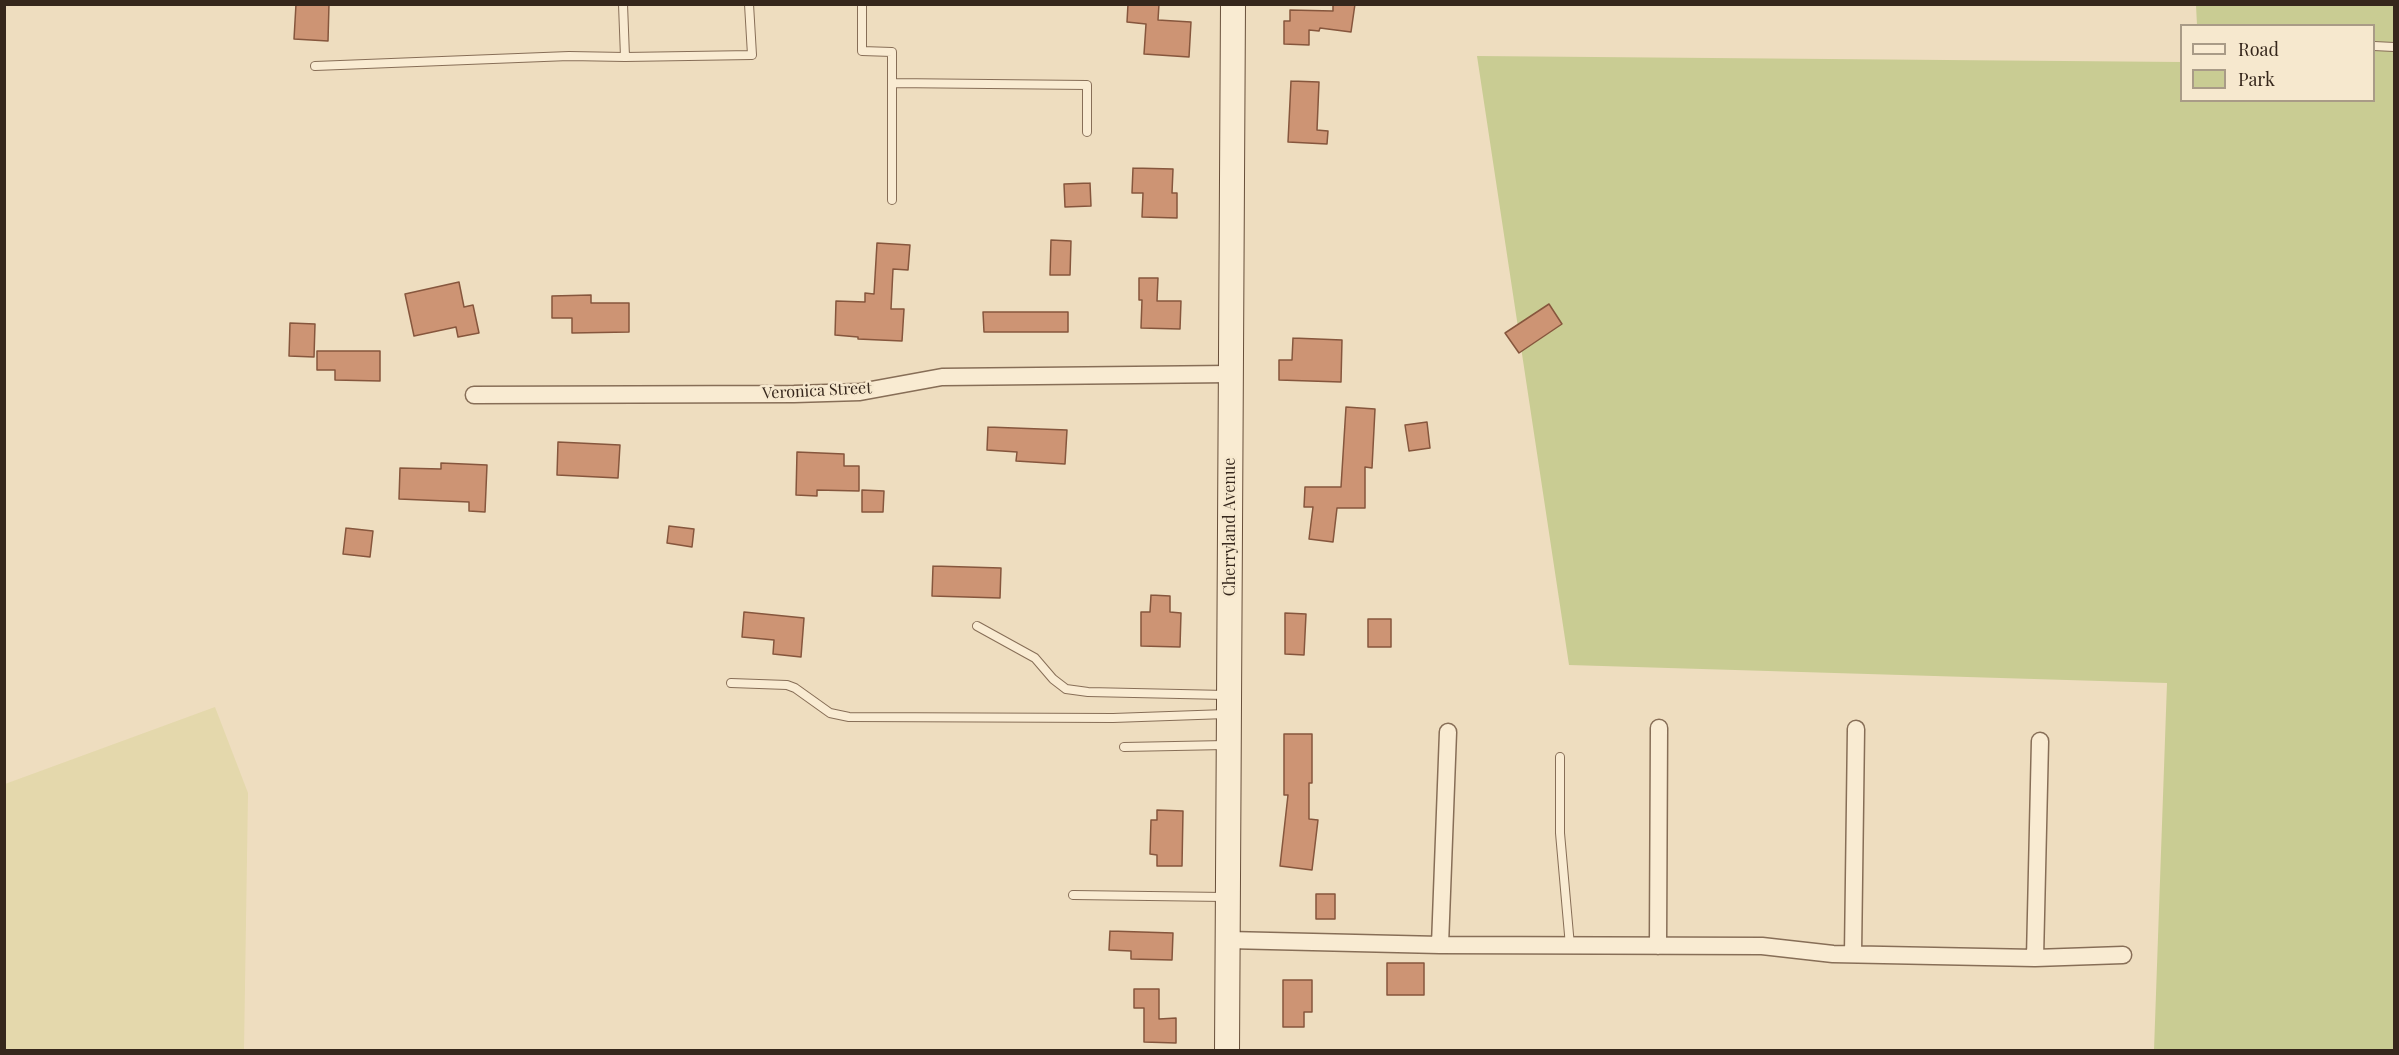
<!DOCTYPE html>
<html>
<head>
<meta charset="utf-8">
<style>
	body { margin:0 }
	#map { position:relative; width:2399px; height:1055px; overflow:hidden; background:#eeddbf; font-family:"Playfair Display",serif }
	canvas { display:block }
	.frame { position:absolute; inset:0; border:6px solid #36271c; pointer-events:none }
	.legend { position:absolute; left:2180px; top:24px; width:195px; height:78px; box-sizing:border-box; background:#f6e8ce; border:2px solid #a99b87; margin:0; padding:8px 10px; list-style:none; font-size:18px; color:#36271c }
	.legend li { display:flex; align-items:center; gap:12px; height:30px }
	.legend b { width:30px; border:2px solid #a99b87 }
</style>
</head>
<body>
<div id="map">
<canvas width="2399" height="1055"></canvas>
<div class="frame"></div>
<ul class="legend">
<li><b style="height:8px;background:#f9ebd2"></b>Road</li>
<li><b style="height:16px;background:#c9cc93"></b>Park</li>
</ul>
</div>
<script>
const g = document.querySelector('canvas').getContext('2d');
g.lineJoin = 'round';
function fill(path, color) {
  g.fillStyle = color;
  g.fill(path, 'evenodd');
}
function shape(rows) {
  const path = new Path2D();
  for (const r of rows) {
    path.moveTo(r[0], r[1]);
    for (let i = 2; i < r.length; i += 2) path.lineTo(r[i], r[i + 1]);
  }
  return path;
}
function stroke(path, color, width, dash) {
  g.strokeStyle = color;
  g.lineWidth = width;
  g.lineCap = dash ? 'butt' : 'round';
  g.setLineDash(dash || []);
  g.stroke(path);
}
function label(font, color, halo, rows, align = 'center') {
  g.font = font + ' "Playfair Display",serif';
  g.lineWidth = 5;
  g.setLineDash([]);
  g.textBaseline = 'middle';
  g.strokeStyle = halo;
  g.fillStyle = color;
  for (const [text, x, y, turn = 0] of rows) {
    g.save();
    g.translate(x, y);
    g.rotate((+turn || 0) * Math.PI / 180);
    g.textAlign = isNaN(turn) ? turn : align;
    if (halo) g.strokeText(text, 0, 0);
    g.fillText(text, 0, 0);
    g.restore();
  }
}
const farmland = shape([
	[215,707,248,793,244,1050,5,1050,5,784]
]);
const green = shape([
	[2196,5,2394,5,2394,1050,2154,1050,2167,683,1569,665,1477,56,2181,62,2182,100,2374,100,2374,26,2197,25]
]);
const building = shape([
	[296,4,329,4,328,41,294,39,296,4],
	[1128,4,1159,4,1158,20,1191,22,1189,57,1144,54,1146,24,1127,22,1128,4],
	[1333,4,1355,4,1351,32,1320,28,1319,31,1309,30,1309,45,1284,44,1284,21,1290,21,1290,10,1333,11,1333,4],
	[1291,81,1319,82,1317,130,1328,131,1327,144,1288,142,1291,81],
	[1133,168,1173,169,1172,193,1177,193,1177,218,1142,217,1143,193,1132,193,1133,168],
	[1090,183,1091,206,1065,207,1064,184,1090,183],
	[1051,240,1071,241,1070,275,1050,275,1051,240],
	[877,243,910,245,908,270,893,269,891,309,904,309,902,341,858,339,858,337,835,335,836,301,865,302,865,293,874,294,877,243],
	[1139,278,1158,278,1157,301,1181,301,1180,329,1141,328,1142,300,1139,300,1139,278],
	[459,282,464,307,473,305,479,333,458,337,456,327,414,336,405,294,459,282],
	[591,295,591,303,629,303,629,332,572,333,572,318,552,318,552,296,591,295],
	[1549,304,1562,324,1519,353,1505,333,1549,304],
	[983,312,1068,312,1068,332,984,332,983,312],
	[290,323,315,324,314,357,289,356,290,323],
	[1293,338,1342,340,1341,382,1279,380,1279,360,1292,360,1293,338],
	[317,351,380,351,380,381,335,380,335,370,317,370,317,351],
	[1346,407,1375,409,1372,468,1365,467,1365,508,1337,508,1333,542,1309,539,1313,507,1304,507,1305,487,1341,487,1346,407],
	[1427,422,1430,448,1409,451,1405,425,1427,422],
	[988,427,1067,430,1065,464,1016,461,1017,452,987,450,988,427],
	[558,442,620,445,618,478,557,475,558,442],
	[797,452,844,454,844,466,859,466,859,491,817,490,817,496,796,495,797,452],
	[441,463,487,465,485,512,469,511,469,502,399,499,400,468,441,469,441,463],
	[862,490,884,491,883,512,862,512,862,490],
	[669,526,694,529,692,547,667,543,669,526],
	[346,528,373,531,370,557,343,554,346,528],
	[933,566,1001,568,1000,598,932,596,933,566],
	[1151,595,1170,596,1170,612,1181,613,1180,647,1141,646,1141,612,1150,612,1151,595],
	[744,612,804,618,801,657,773,654,774,640,742,637,744,612],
	[1285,613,1306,614,1304,655,1285,654,1285,613],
	[1368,619,1391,619,1391,647,1368,647,1368,619],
	[1284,734,1312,734,1312,783,1309,783,1309,819,1318,820,1312,870,1280,866,1288,795,1284,795,1284,734],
	[1157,810,1183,811,1182,866,1157,866,1157,855,1150,854,1151,820,1157,820,1157,810],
	[1316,894,1335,894,1335,919,1316,919,1316,894],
	[1110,931,1173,933,1172,960,1131,959,1131,951,1109,950,1110,931],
	[1387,963,1424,963,1424,995,1387,995,1387,963],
	[1283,980,1312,980,1312,1012,1304,1012,1304,1027,1283,1027,1283,980],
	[1134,989,1159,989,1159,1019,1176,1018,1176,1043,1144,1042,1144,1008,1134,1008,1134,989]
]);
const lane = shape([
	[623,4,625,57,752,55,749,4],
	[862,4,862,51,892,52,892,200],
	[2374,46,2394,47],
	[315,66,569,56,625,57],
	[892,83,1087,85,1087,132],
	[977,626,1035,658,1053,679,1066,689,1088,692,1226,695],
	[731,683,787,685,795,688,830,713,849,717,1113,718,1226,714],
	[1124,747,1226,745],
	[1560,757,1560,833,1570,946],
	[1073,895,1225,897]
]);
const street = shape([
	[474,395,794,394,860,392,942,377,1231,374],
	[1228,940,1440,945,1762,946,1833,954,2035,958,2123,955],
	[1440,945,1448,732],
	[1658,946,1659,728],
	[1853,954,1856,729],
	[2035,958,2040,741]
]);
const secondary = shape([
	[1227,1050,1233,4]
]);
const streetNames = [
	["Veronica Street",817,391,-3],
	["Cherryland Avenue",1230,527,-90]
];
fill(farmland, '#e4d8ac');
fill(green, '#c9cc93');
fill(building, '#cd9474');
stroke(building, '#86563d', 1.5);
stroke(lane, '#876e57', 10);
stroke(street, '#876e57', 19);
stroke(secondary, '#684f3a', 26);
stroke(lane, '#f9ebd2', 8);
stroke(street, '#f9ebd2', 16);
stroke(secondary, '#f9ebd2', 24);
label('16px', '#36271c', '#f6e8ce', streetNames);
</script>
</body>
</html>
